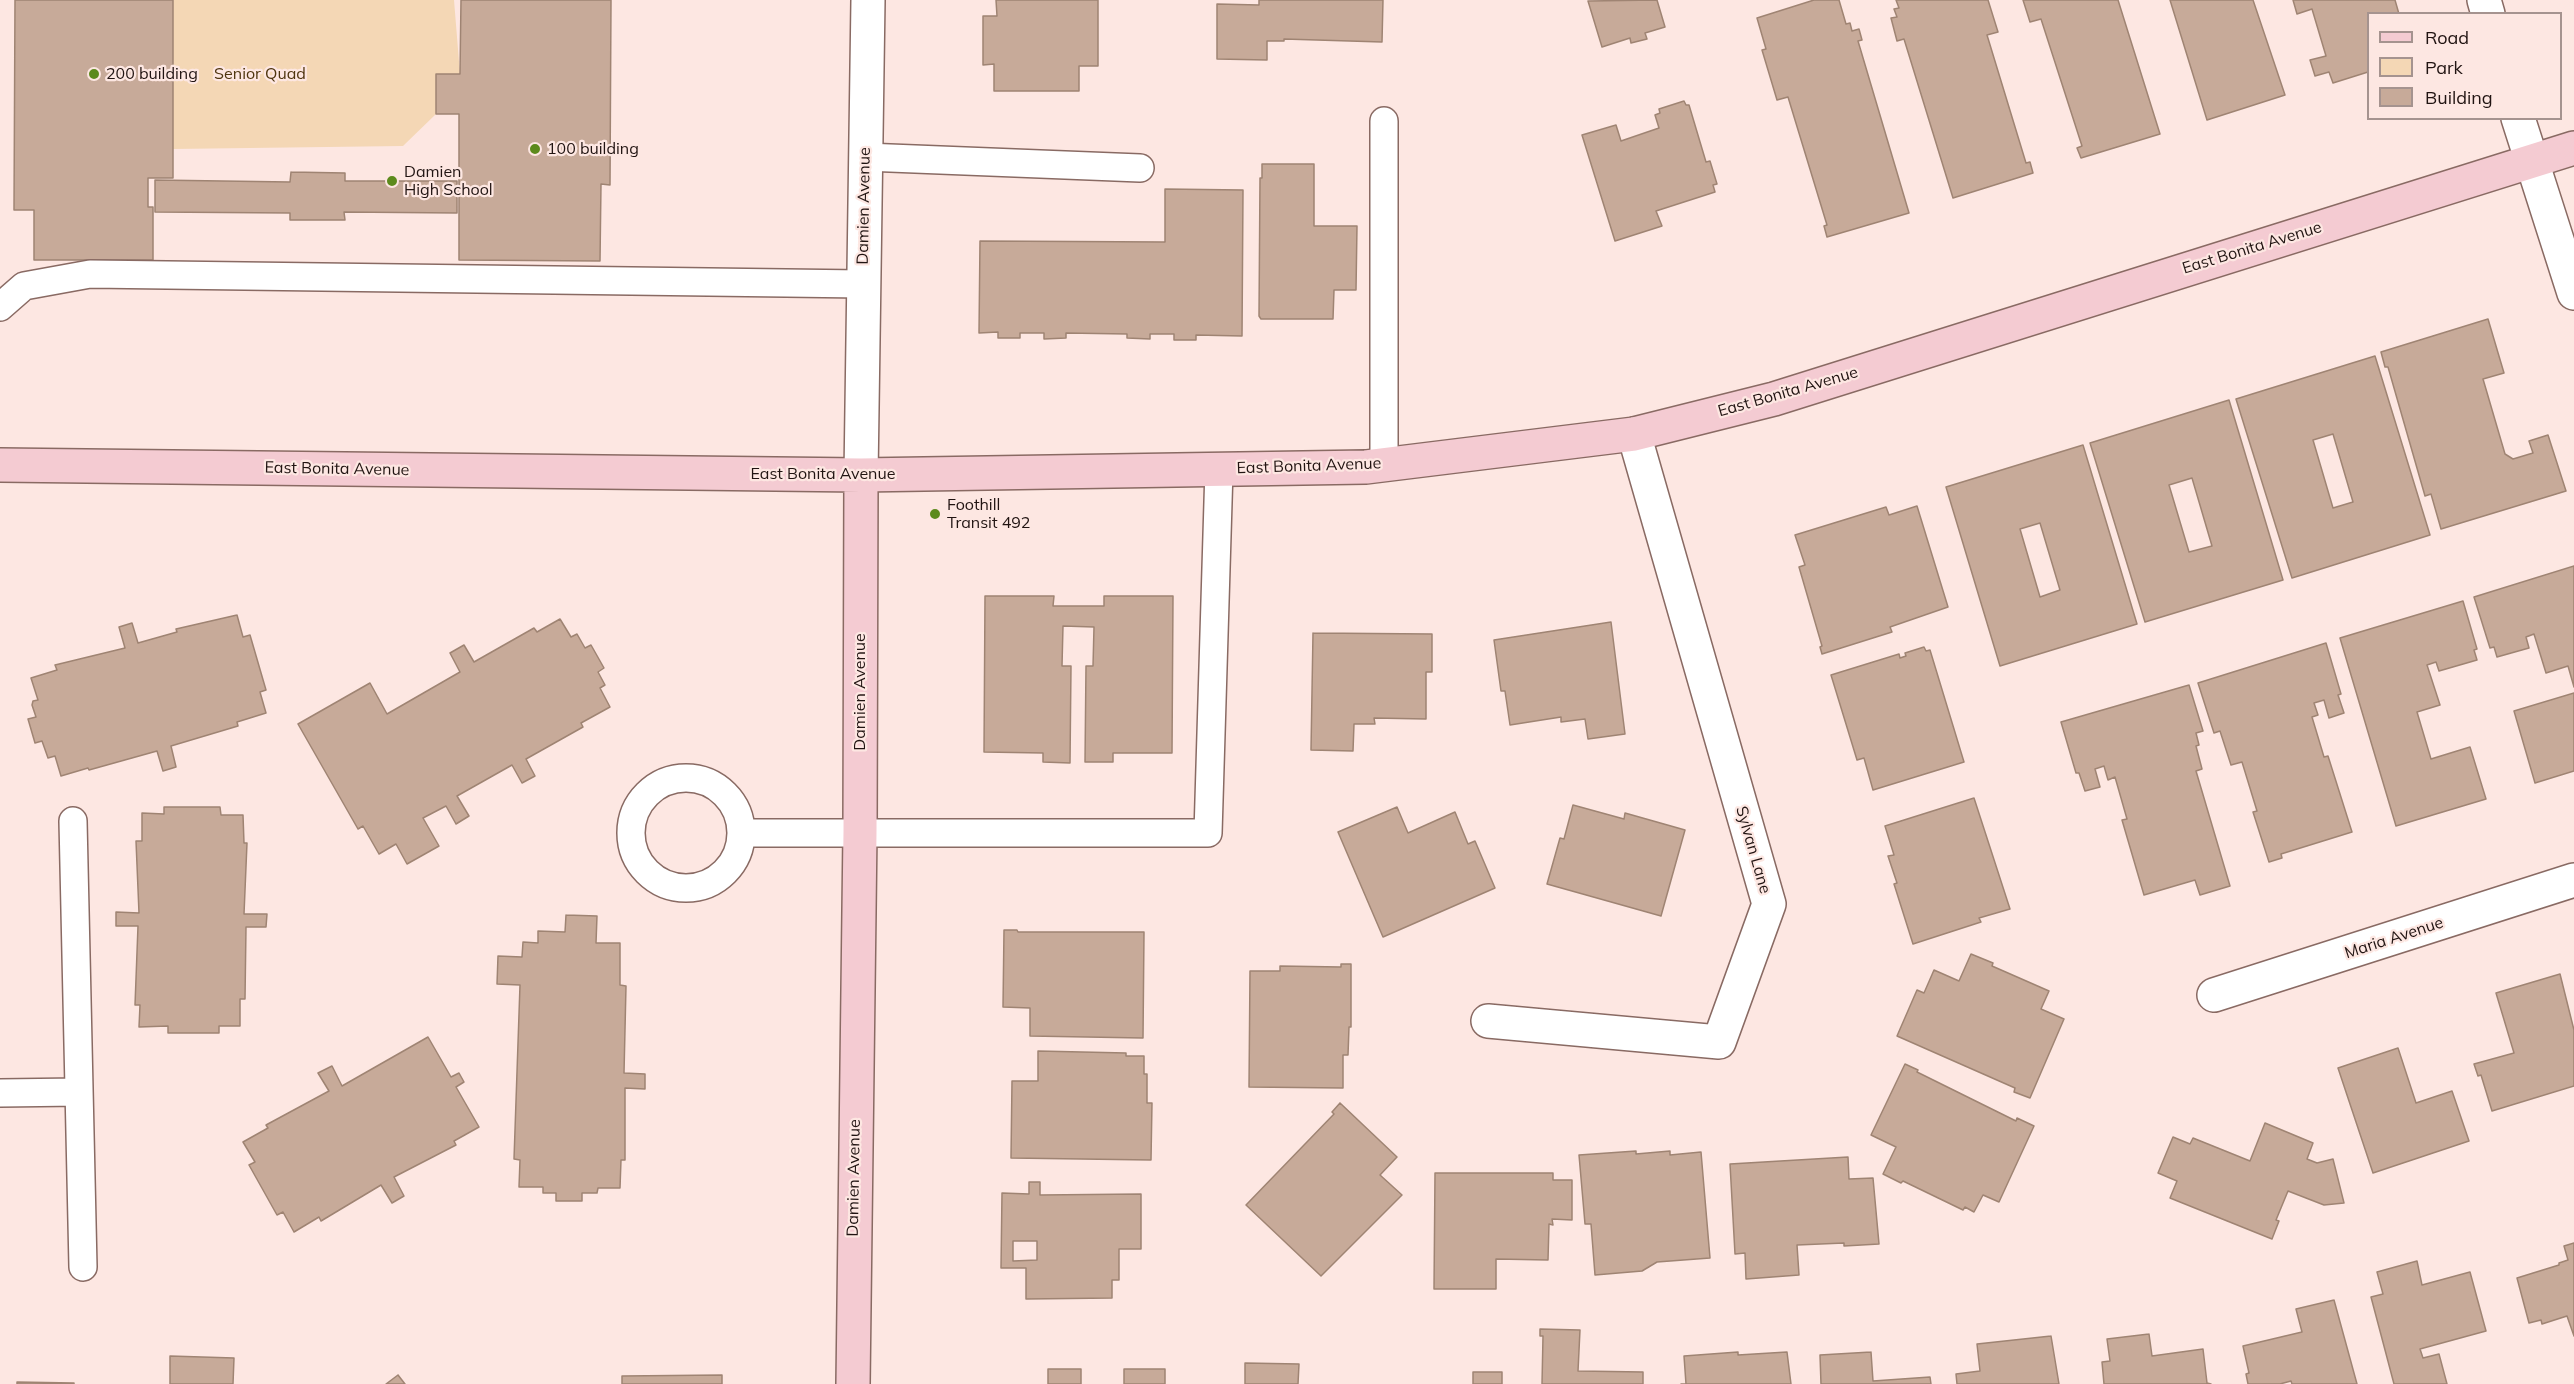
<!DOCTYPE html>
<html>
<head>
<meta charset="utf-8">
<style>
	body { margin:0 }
	#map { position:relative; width:2574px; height:1384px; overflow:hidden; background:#fde7e2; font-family:Mulish,sans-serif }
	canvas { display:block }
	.legend { position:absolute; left:2367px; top:12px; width:195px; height:108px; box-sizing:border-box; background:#fde7e2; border:2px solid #a5938f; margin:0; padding:8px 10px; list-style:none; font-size:18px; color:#211412 }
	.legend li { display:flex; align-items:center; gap:12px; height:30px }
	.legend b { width:30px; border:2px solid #a5938f }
</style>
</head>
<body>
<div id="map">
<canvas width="2574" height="1384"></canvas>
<ul class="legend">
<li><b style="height:8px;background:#f4cbd2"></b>Road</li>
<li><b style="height:16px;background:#f4d7b5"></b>Park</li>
<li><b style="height:16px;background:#c7aa99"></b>Building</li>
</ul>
</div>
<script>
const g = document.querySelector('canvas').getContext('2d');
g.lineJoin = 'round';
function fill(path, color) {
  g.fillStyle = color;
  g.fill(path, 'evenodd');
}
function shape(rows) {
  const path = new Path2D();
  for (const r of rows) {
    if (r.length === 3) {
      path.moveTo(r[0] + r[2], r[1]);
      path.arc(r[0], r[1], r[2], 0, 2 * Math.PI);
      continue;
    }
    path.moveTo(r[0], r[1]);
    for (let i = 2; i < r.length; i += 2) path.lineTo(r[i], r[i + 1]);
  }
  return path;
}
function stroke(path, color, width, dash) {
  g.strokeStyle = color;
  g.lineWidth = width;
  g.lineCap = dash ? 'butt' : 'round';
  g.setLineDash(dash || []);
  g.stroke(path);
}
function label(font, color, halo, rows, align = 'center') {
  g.font = font + ' Mulish,sans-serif';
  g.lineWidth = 4.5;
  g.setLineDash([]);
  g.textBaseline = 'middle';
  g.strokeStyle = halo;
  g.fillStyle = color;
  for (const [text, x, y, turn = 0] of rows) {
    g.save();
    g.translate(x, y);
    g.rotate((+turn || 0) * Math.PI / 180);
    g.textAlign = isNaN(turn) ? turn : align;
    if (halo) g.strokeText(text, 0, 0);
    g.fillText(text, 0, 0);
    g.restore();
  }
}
const green = shape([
	[173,0,454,0,460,74,436,75,436,114,403,146,173,149]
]);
const building = shape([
	[15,0,173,0,173,178,148,178,148,207,153,207,153,260,34,260,34,210,14,210,15,0],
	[461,0,611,0,610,185,601,184,600,261,459,260,459,114,436,114,436,74,460,74,461,0],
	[996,0,1098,0,1098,66,1079,66,1079,91,994,91,994,64,983,65,983,16,997,16,996,0],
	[1259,0,1383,0,1382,42,1284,39,1284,41,1267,41,1267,60,1217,59,1217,4,1259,5,1259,0],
	[1657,0,1665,27,1645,33,1647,39,1631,43,1630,38,1602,47,1588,1,1657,0],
	[1814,0,1839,0,1846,24,1850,23,1852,31,1859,29,1862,40,1858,41,1909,213,1827,237,1824,226,1827,225,1788,97,1777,100,1762,50,1766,49,1757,18,1814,0],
	[1896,0,1988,0,1998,32,1987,35,2026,163,2030,162,2033,173,1953,198,1904,39,1897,41,1891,18,1897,17,1894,9,1899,8,1896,0],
	[2023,0,2118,0,2160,134,2081,158,2077,148,2082,146,2041,19,2030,22,2023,0],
	[2170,0,2253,0,2285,95,2207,120,2170,0],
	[2293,0,2395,0,2399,14,2368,14,2368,72,2333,83,2329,72,2315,76,2310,60,2326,56,2312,9,2297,14,2293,0],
	[1684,101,1686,105,1689,105,1706,162,1710,161,1717,184,1713,185,1715,192,1656,211,1662,226,1615,241,1582,135,1616,125,1621,141,1659,128,1655,115,1660,113,1659,109,1684,101],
	[1262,164,1314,164,1314,226,1357,226,1356,290,1334,290,1333,319,1261,319,1259,316,1260,178,1262,178,1262,164],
	[291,172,345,173,345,181,457,181,457,213,344,212,345,220,290,220,290,213,155,212,155,180,290,182,291,172],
	[1165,189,1243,190,1242,336,1196,335,1196,340,1174,340,1174,334,1150,334,1150,339,1127,338,1127,334,1066,333,1066,338,1044,339,1044,333,1020,333,1020,338,998,338,998,332,979,333,980,241,1165,242,1165,189],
	[2488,319,2504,373,2483,379,2505,454,2513,459,2533,453,2529,441,2548,435,2566,491,2441,529,2431,494,2425,496,2388,367,2385,367,2381,352,2488,319],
	[2375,356,2430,535,2292,578,2236,399,2375,356],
	[2333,434,2353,502,2333,508,2313,440,2333,434],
	[2229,400,2283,580,2145,622,2090,443,2229,400],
	[2192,478,2212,546,2189,552,2169,485,2192,478],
	[2083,445,2137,624,2000,666,1946,487,2083,445],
	[2040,523,2060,590,2040,597,2020,529,2040,523],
	[1917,506,1948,607,1890,627,1892,632,1822,654,1820,647,1822,646,1799,567,1805,565,1795,535,1886,507,1889,515,1917,506],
	[2574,566,2574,687,2568,666,2546,673,2534,634,2526,637,2529,648,2497,657,2494,647,2490,648,2474,597,2574,566],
	[985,596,1054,596,1053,606,1104,606,1104,596,1173,596,1172,753,1113,753,1113,762,1085,762,1086,666,1093,666,1094,627,1063,626,1062,666,1071,666,1070,763,1043,762,1043,753,984,752,985,596],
	[2463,601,2477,649,2474,650,2477,660,2439,671,2436,662,2427,665,2440,705,2417,712,2431,759,2470,747,2486,799,2396,826,2340,638,2463,601],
	[237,615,243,637,250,635,266,690,260,692,266,713,237,722,238,726,171,746,176,767,163,771,157,751,89,770,88,768,61,776,55,756,48,758,42,741,35,743,28,719,36,717,32,705,33,701,38,700,31,678,57,670,55,665,125,648,119,627,132,623,138,643,177,632,176,629,237,615],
	[560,619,571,637,577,634,585,648,591,645,604,668,598,672,605,685,600,688,610,707,581,723,583,727,526,759,535,776,522,783,512,765,457,796,469,816,456,824,446,806,423,818,439,846,407,864,396,844,379,854,363,826,358,829,298,724,370,683,387,714,460,672,450,653,464,645,474,662,534,628,537,632,560,619],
	[1611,622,1625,734,1588,739,1585,719,1561,722,1561,717,1510,725,1505,691,1501,691,1494,640,1611,622],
	[1313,633,1432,634,1432,672,1426,672,1426,719,1374,718,1375,724,1354,724,1353,751,1311,750,1313,633],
	[2326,643,2341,694,2338,695,2344,713,2329,718,2324,700,2314,703,2318,715,2312,717,2324,757,2328,756,2352,832,2281,854,2282,858,2269,862,2253,812,2257,811,2242,762,2231,765,2220,731,2214,733,2198,683,2326,643],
	[1924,647,1926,651,1930,650,1964,762,1873,790,1864,758,1857,760,1831,675,1899,654,1900,658,1906,656,1905,653,1924,647],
	[2189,685,2203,731,2196,733,2199,745,2196,746,2202,769,2196,771,2230,886,2200,895,2195,880,2144,895,2122,820,2127,819,2115,777,2108,780,2104,766,2095,769,2100,787,2085,791,2079,773,2076,773,2061,722,2189,685],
	[2574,693,2574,771,2535,783,2514,711,2574,693],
	[1974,798,2010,909,1979,918,1981,922,1913,944,1894,884,1897,883,1888,856,1894,855,1885,826,1974,798],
	[1573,805,1624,819,1625,813,1685,830,1661,916,1547,884,1560,838,1564,839,1573,805],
	[164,807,220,807,221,815,243,815,244,843,247,843,244,914,267,914,266,927,246,927,245,999,240,999,240,1026,219,1026,219,1033,168,1033,168,1026,139,1027,140,1005,135,1005,138,926,116,926,116,912,139,913,136,841,142,841,142,813,164,814,164,807],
	[1397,807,1408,833,1455,812,1468,844,1475,841,1495,888,1383,937,1338,832,1397,807],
	[566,915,597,916,596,943,620,943,620,985,626,986,624,1073,645,1074,645,1089,625,1088,625,1160,621,1160,620,1188,598,1188,597,1193,582,1193,582,1201,556,1201,556,1193,543,1193,543,1187,519,1187,520,1160,514,1159,520,985,497,984,498,956,522,957,523,942,538,943,538,931,565,932,566,915],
	[1004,930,1017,930,1018,932,1144,932,1143,1038,1030,1036,1030,1008,1003,1007,1004,930],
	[1971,954,1993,963,1992,966,2049,991,2041,1009,2064,1019,2030,1098,2014,1092,2015,1088,1897,1036,1917,990,1924,993,1934,970,1959,981,1971,954],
	[1341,964,1351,964,1351,1027,1349,1027,1348,1055,1343,1055,1343,1088,1249,1087,1250,971,1280,971,1280,966,1341,967,1341,964],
	[2560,974,2574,1030,2574,1086,2492,1111,2481,1075,2478,1076,2474,1064,2514,1053,2496,993,2560,974],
	[428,1037,451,1077,459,1073,464,1082,456,1087,479,1127,454,1141,456,1145,394,1177,404,1196,392,1203,381,1185,321,1221,319,1217,294,1232,283,1212,277,1215,249,1165,255,1162,243,1142,268,1128,266,1125,329,1091,318,1073,332,1066,342,1086,428,1037],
	[2398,1048,2416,1103,2452,1091,2469,1141,2373,1173,2338,1068,2398,1048],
	[1038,1051,1126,1053,1126,1056,1144,1056,1144,1074,1147,1074,1147,1103,1152,1103,1151,1160,1011,1158,1012,1081,1038,1081,1038,1051],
	[1905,1064,1918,1070,1917,1072,2016,1121,2017,1118,2034,1126,1999,1202,1983,1195,1974,1212,1965,1207,1963,1210,1903,1181,1901,1183,1883,1174,1896,1147,1871,1135,1905,1064],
	[1340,1103,1397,1157,1380,1175,1402,1195,1321,1276,1246,1205,1334,1114,1332,1112,1340,1103],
	[2265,1123,2313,1143,2307,1159,2317,1163,2333,1159,2344,1203,2324,1205,2288,1191,2276,1220,2279,1221,2272,1239,2170,1198,2177,1181,2158,1173,2173,1137,2190,1144,2193,1138,2250,1161,2265,1123],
	[1636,1151,1636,1154,1670,1151,1670,1155,1701,1152,1710,1258,1657,1262,1642,1271,1595,1275,1591,1224,1585,1224,1579,1155,1636,1151],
	[1848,1157,1849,1179,1873,1178,1879,1244,1844,1246,1844,1243,1797,1245,1799,1275,1746,1279,1745,1253,1735,1254,1730,1164,1848,1157],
	[1435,1173,1553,1173,1553,1180,1572,1180,1572,1220,1552,1219,1553,1225,1549,1224,1548,1260,1496,1259,1496,1289,1434,1289,1435,1173],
	[1029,1182,1040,1182,1040,1195,1141,1194,1141,1249,1119,1249,1119,1280,1112,1280,1112,1298,1026,1299,1026,1268,1001,1268,1002,1193,1029,1194,1029,1182],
	[1013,1241,1037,1241,1037,1260,1013,1261,1013,1241],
	[2574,1243,2574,1336,2567,1316,2542,1324,2541,1320,2529,1323,2517,1278,2559,1265,2559,1263,2568,1260,2564,1246,2574,1243],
	[2417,1261,2422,1285,2470,1272,2486,1331,2420,1349,2423,1358,2439,1354,2447,1384,2394,1384,2371,1297,2383,1294,2377,1272,2417,1261],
	[2334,1300,2357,1384,2292,1384,2291,1381,2280,1384,2248,1384,2246,1374,2249,1373,2243,1346,2302,1332,2296,1309,2334,1300],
	[1540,1329,1580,1330,1578,1371,1643,1372,1643,1384,1542,1384,1543,1336,1540,1336,1540,1329],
	[2149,1334,2152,1356,2203,1349,2207,1383,2211,1384,2104,1384,2102,1362,2110,1361,2107,1339,2149,1334],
	[2051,1336,2059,1384,1957,1384,1956,1374,1980,1371,1977,1344,2051,1336],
	[1738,1352,1738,1355,1787,1352,1791,1384,1681,1384,1686,1384,1684,1356,1738,1352],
	[1871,1352,1873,1381,1930,1377,1931,1384,1821,1384,1820,1355,1871,1352],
	[170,1356,234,1358,233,1384,170,1384,170,1356],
	[1245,1363,1299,1364,1298,1384,1245,1384,1245,1363],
	[1048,1369,1081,1369,1081,1384,1048,1384,1048,1369],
	[1124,1369,1165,1369,1165,1384,1124,1384,1124,1369],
	[1473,1372,1502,1372,1502,1384,1473,1384,1473,1372],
	[398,1375,405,1384,386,1384,398,1375],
	[722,1375,722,1384,622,1384,622,1376,722,1375],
	[17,1382,74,1383,74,1384,17,1384,17,1382]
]);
const service = shape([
	[1384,121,1384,464],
	[865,157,1140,168],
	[0,307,24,286,90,274,863,284],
	[686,833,55],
	[73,821,83,1267],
	[742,833,1208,833,1219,469],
	[0,1093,79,1092]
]);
const minor = shape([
	[2484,0,2488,14],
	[2518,118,2574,293],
	[2214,995,2574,880],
	[1488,1021,1719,1042,1769,904,1634,434]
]);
const tertiary = shape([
	[861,475,868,0]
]);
const secondary = shape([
	[0,465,861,475,1366,467,1634,434,1774,399,2574,148],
	[853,1384,860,832,861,475]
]);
const markers = [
	[94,74,6,"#5c8a1c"],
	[535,149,6,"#5c8a1c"],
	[392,181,6,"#5c8a1c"],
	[935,514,6,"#5c8a1c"]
];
const poiNames = [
	["200 building",106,74],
	["100 building",547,149],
	["Damien",404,172],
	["High School",404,190],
	["Foothill",947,505],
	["Transit 492",947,523]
];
const parkNames = [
	["Senior Quad",260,74]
];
const streetNames = [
	["Damien Avenue",864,206,-89],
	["East Bonita Avenue",2252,248,-17],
	["East Bonita Avenue",1788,392,-16],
	["East Bonita Avenue",1309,466,-2],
	["East Bonita Avenue",337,469,1],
	["East Bonita Avenue",823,474],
	["Damien Avenue",860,692,-90],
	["Sylvan Lane",1753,850,74],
	["Maria Avenue",2394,938,-18],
	["Damien Avenue",854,1178,-89]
];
fill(green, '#f4d7b5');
fill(building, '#c7aa99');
stroke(building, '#9f8473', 1.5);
stroke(service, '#896a63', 30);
stroke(minor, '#896a63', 36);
stroke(tertiary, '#896a63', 36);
stroke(secondary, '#896a63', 36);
stroke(service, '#fff', 27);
stroke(minor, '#fff', 33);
stroke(tertiary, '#fff', 33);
stroke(secondary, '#f4cbd2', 33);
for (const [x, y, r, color] of markers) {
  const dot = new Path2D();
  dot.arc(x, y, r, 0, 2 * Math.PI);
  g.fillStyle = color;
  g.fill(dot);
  stroke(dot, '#fde7e2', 2);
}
label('16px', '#211412', '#fde7e2', poiNames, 'left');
label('16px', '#4f350f', '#fde7e2', parkNames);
label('16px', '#211412', '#fde7e2', streetNames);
</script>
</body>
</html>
